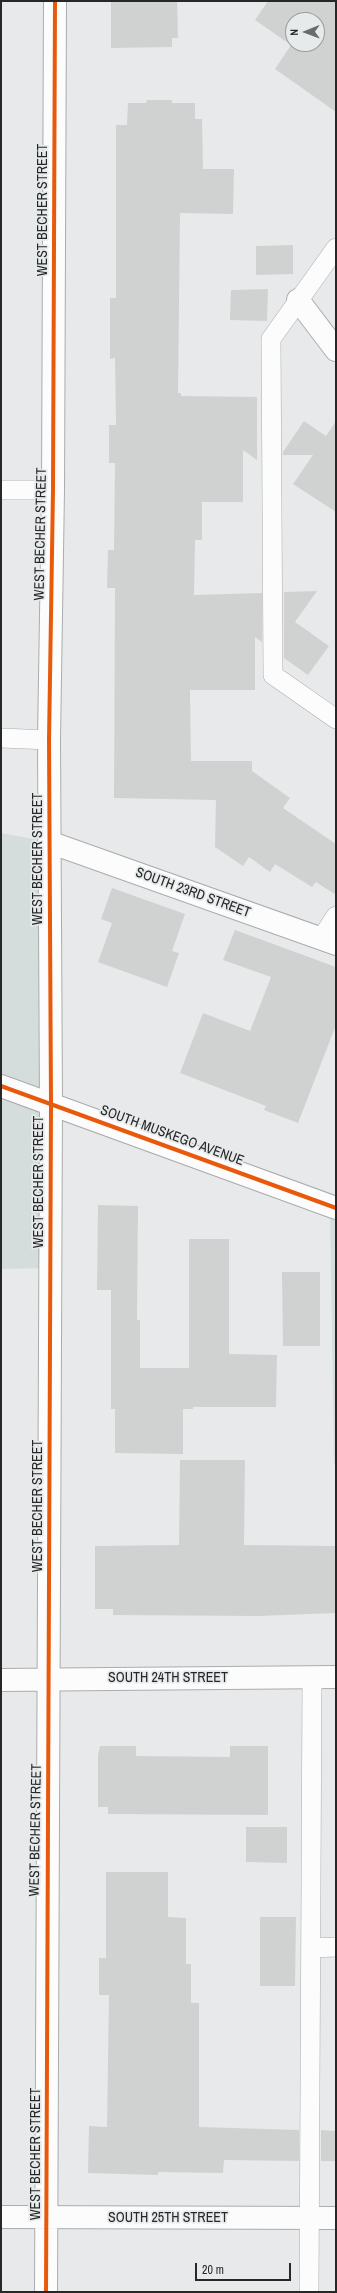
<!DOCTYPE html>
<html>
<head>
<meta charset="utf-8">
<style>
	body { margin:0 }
	#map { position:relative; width:337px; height:2293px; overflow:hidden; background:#e8e9ea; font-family:"Archivo Narrow",sans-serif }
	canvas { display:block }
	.frame { position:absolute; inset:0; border:2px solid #262828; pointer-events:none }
	.north { position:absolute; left:285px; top:12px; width:40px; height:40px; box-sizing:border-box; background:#e7eaeb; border:1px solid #9a9c9d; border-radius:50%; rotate:269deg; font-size:11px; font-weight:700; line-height:16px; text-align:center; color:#262828 }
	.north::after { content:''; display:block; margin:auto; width:14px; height:18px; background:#6a6c6c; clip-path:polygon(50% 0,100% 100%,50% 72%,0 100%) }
	.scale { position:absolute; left:195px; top:2263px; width:96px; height:18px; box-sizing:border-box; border:2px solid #262828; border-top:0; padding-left:5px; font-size:12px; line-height:14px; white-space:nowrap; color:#262828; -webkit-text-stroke:3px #e7eaeb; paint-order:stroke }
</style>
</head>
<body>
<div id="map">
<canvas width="337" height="2293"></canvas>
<div class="frame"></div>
<div class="north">N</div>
<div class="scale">20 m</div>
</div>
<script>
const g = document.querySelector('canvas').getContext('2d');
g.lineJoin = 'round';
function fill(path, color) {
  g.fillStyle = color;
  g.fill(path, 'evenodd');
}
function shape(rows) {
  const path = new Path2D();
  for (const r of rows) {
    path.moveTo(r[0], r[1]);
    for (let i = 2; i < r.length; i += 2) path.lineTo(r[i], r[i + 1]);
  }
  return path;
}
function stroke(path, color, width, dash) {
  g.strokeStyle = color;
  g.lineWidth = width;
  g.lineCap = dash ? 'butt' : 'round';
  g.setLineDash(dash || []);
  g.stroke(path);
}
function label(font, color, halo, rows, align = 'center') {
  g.font = font + ' "Archivo Narrow",sans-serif';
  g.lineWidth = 3.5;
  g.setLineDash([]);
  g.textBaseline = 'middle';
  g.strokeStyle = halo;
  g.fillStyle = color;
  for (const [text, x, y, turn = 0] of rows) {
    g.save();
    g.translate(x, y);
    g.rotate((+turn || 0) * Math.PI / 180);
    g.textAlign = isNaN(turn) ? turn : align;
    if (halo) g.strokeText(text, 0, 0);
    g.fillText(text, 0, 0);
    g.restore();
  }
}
const built = shape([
	[1,833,49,842,49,1268,1,1269],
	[330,1206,336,1208,336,1464,334,1464]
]);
const building = shape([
	[111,1,177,1,178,38,172,38,172,47,111,48],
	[268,1,336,1,336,112,275,69,291,45,255,20],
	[293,20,317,20,317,44,293,44],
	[147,100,172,100,172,103,195,103,195,119,202,119,203,169,234,169,233,214,180,213,178,393,181,393,181,396,257,397,257,460,243,450,243,502,202,502,202,540,195,540,194,595,262,593,262,642,255,637,255,690,190,690,191,761,252,761,252,771,290,798,283,808,336,844,336,895,316,882,312,887,275,864,270,872,249,857,243,866,215,847,216,800,114,798,115,588,107,588,108,550,114,550,115,463,109,463,109,425,116,425,115,358,110,359,110,298,116,298,116,125,127,125,128,103,146,103],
	[293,245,293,274,256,275,256,246],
	[268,289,267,321,230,320,231,290],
	[304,421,326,436,336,421,336,512,293,484,313,455,283,455,283,452],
	[317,591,295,622,329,646,308,675,284,658,284,592],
	[112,888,185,914,172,951,179,953,167,987,98,962,112,923,101,919],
	[235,930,336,967,336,1025,298,1123,264,1110,266,1106,180,1073,203,1013,250,1031,271,977,223,960],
	[98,1205,138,1206,137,1320,140,1320,140,1368,189,1368,189,1239,229,1239,229,1354,277,1355,276,1407,193,1407,193,1409,183,1409,183,1454,115,1453,115,1409,111,1409,111,1290,97,1290],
	[282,1272,320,1272,320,1346,283,1346],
	[180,1460,245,1460,244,1545,336,1546,336,1613,259,1616,113,1615,113,1609,95,1609,95,1546,179,1545],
	[100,1746,136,1746,136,1756,230,1757,230,1746,268,1746,268,1815,108,1814,108,1807,98,1807,98,1755],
	[246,1827,287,1827,287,1863,246,1862],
	[106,1872,168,1872,168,1917,186,1918,186,1964,191,1964,191,2003,199,2003,199,2127,299,2130,299,2161,224,2160,223,2173,158,2172,158,2175,88,2173,89,2126,107,2127,109,1995,99,1995,99,1958,106,1958],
	[260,1917,296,1917,295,1986,260,1986],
	[321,2130,336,2131,336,2161,321,2161]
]);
const lane = shape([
	[336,248,271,339,273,675,336,719],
	[1,490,53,490],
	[1,738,49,740],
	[321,939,336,916],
	[311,1948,336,1947],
	[309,2292,312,1678]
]);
const street = shape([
	[298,300,336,350],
	[49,842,336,944],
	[1,1680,336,1677],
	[1,2217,336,2218],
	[46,2292,51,1104]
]);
const secondary = shape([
	[1,1086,336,1208],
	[51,1104,49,740,53,490,55,1]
]);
const cycleway = shape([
	[1,1086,336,1208],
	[46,2292,51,1104,49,740,53,490,55,1]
]);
const streetNames = [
	["WEST BECHER STREET",43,210,-90],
	["WEST BECHER STREET",41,534,-89],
	["WEST BECHER STREET",38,859,-90],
	["SOUTH 23RD STREET",193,893,20],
	["SOUTH MUSKEGO AVENUE",172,1136,20],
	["WEST BECHER STREET",39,1182,-90],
	["WEST BECHER STREET",38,1506,-90],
	["SOUTH 24TH STREET",168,1678],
	["WEST BECHER STREET",36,1830,-89],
	["WEST BECHER STREET",36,2154,-90],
	["SOUTH 25TH STREET",168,2218]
];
fill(built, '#d4dcdc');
fill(building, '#d0d2d2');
stroke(lane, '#abacad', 20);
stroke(street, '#abacad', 24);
stroke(secondary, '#abacad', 24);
stroke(lane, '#fcfcfc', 19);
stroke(street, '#fcfcfc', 22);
stroke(secondary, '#fcfcfc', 22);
stroke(cycleway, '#e8590c', 4);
label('14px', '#262828', '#e7eaeb', streetNames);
</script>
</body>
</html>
